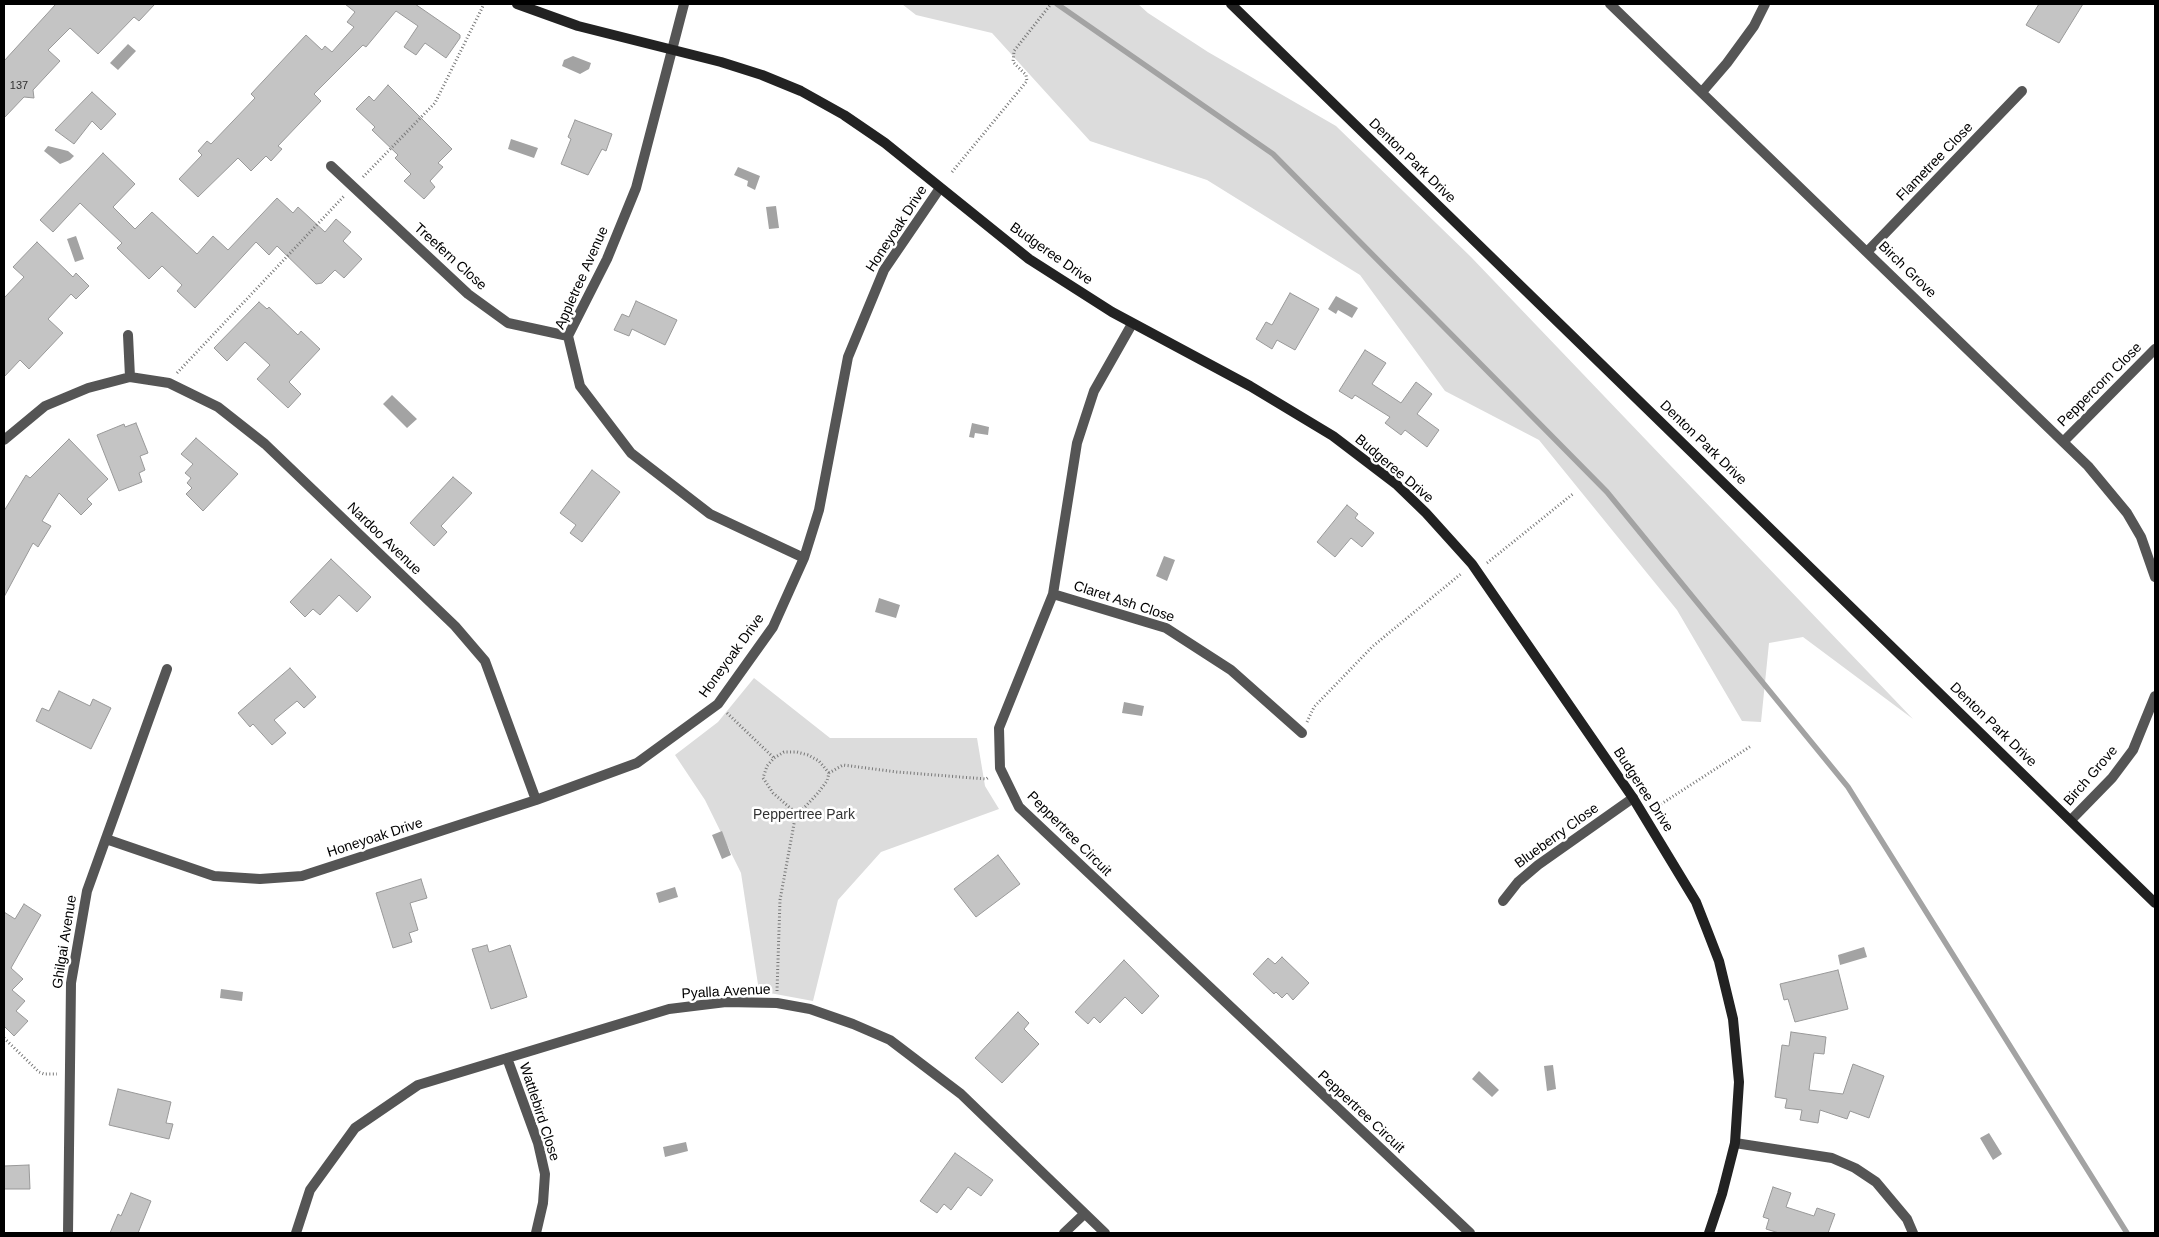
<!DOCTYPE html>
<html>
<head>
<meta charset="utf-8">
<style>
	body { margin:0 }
	#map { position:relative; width:2159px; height:1237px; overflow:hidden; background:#fff; font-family:Helvetica,sans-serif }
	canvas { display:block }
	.frame { position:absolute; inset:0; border:5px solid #000; pointer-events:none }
</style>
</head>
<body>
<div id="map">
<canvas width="2159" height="1237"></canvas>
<div class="frame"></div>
</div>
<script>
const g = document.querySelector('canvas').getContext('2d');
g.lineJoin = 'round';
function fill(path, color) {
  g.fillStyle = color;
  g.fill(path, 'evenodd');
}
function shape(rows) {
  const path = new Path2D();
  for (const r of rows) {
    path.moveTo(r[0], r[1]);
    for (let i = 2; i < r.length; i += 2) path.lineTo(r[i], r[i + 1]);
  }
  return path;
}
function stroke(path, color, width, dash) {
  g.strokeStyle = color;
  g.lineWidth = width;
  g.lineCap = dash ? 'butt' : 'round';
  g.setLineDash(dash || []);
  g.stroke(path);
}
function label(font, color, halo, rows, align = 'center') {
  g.font = font + ' Helvetica,sans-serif';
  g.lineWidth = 5;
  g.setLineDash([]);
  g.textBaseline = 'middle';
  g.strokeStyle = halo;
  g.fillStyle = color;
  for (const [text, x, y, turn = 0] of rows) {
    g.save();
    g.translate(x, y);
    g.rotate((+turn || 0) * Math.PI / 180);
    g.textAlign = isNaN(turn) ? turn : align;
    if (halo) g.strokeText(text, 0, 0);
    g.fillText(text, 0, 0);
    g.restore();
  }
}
const green = shape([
	[902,4,1138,4,1148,13,1208,52,1336,126,1471,257,1913,719,1803,637,1769,643,1761,722,1742,721,1677,610,1539,440,1445,391,1360,275,1207,180,1090,141,992,33,916,15],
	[754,678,830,738,977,738,985,786,999,809,881,852,838,900,813,1001,759,991,741,873,705,800,675,755,718,722]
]);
const water = shape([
	[128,44,136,51,118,70,110,63],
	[573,56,591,63,589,69,580,74,562,66,564,60],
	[511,139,538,148,534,158,508,149],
	[48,146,68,151,74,156,70,160,60,164,44,151],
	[738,167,760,176,755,190,747,186,748,181,734,175],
	[776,206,779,228,769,229,766,207],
	[76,236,84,259,75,262,67,239],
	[1336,296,1358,308,1352,318,1338,310,1336,314,1328,309],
	[392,395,417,419,407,428,383,404],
	[972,423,989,427,988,435,975,433,974,438,969,437],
	[1164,556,1175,560,1167,581,1156,576],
	[879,598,900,605,896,618,875,612],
	[1124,702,1144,706,1142,716,1122,713],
	[722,831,731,855,722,859,712,835],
	[675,887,678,897,659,903,656,893],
	[1864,947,1867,957,1840,965,1838,955],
	[221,989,243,992,242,1001,220,998],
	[1553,1065,1556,1089,1547,1091,1544,1066],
	[1479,1071,1499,1090,1492,1097,1472,1079],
	[1989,1133,2002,1154,1993,1160,1980,1138],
	[686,1142,688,1151,665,1157,663,1147]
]);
const stream = shape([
	[1057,4,1273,154,1607,492,1848,787,2127,1233]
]);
const building = shape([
	[56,4,155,4,139,21,134,17,98,54,70,28,48,50,60,61,33,90,34,98,24,97,4,118,4,61,56,4],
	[345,4,415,4,460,35,460,38,446,58,425,43,416,55,404,47,418,26,396,11,366,47,363,45,314,94,321,101,278,146,282,149,271,161,266,156,251,171,238,158,198,197,179,179,202,155,198,151,207,141,211,144,255,98,251,94,306,35,322,50,325,46,332,52,354,27,347,22,355,12,345,4],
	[2039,4,2083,4,2059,43,2026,25,2039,4],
	[388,85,452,149,438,163,443,167,430,181,435,187,424,199,404,181,411,174,395,158,398,155,372,130,375,127,356,109,369,96,374,101,388,85],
	[92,92,116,114,101,130,92,121,74,144,55,130,92,92],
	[575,120,612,134,606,151,602,149,588,175,561,164,571,139,568,137,575,120],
	[103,153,135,184,113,207,135,229,152,212,197,254,213,236,228,250,277,198,293,213,298,207,325,232,336,219,351,232,343,241,362,259,344,278,335,270,322,283,316,284,277,246,269,255,256,242,195,308,177,291,182,285,162,266,149,279,117,248,122,243,80,203,53,232,40,220,103,153],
	[37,242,73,277,76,273,89,286,76,299,71,294,48,319,63,333,29,369,20,360,4,377,4,298,24,277,13,267,37,242],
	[1290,293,1319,309,1295,350,1277,340,1272,349,1256,339,1266,322,1272,325,1290,293],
	[636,301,677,320,665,345,632,329,629,336,614,330,622,314,629,317,636,301],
	[259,302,267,309,269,307,298,335,301,331,320,349,289,382,301,394,288,408,257,379,270,365,245,342,227,361,214,348,259,302],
	[1365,350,1386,363,1372,384,1401,403,1416,382,1432,394,1417,414,1439,430,1427,447,1405,430,1401,435,1385,423,1390,417,1355,395,1352,399,1339,391,1365,350],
	[136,423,148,453,140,456,145,470,139,473,142,482,119,491,97,435,124,424,125,427,136,423],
	[196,438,238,474,203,511,186,494,192,488,187,483,191,478,185,473,193,464,181,454,196,438],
	[69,439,108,479,87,499,92,504,81,515,59,493,42,521,51,526,38,547,33,543,4,597,4,511,26,475,30,478,69,439],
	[592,470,620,492,582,542,570,533,576,525,560,513,592,470],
	[453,477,472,493,441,526,447,532,434,546,410,523,453,477],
	[1347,505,1358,514,1355,518,1374,533,1362,547,1351,538,1335,557,1317,542,1347,505],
	[331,559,371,597,357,612,339,595,320,615,313,609,305,617,290,602,331,559],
	[290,668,316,697,304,708,297,701,274,720,286,733,272,745,253,724,250,727,238,713,290,668],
	[59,691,90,706,93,699,111,708,91,749,36,721,42,708,49,711,59,691],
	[998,855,1020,884,976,917,954,889,998,855],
	[421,879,427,898,410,903,418,930,409,933,412,942,393,948,376,893,421,879],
	[24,904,41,915,11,968,23,979,12,990,25,1001,16,1011,28,1021,14,1036,4,1026,4,912,15,919,24,904],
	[487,945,489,952,510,945,527,997,491,1009,472,949,487,945],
	[1282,957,1309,983,1293,1000,1287,993,1282,998,1276,992,1274,994,1253,974,1268,958,1275,964,1282,957],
	[1124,960,1159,996,1142,1014,1125,997,1100,1023,1094,1017,1088,1024,1075,1012,1124,960],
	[1838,970,1848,1009,1795,1022,1788,999,1784,1000,1780,984,1838,970],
	[1018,1012,1029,1023,1024,1029,1039,1044,1002,1083,975,1058,1018,1012],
	[1791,1032,1826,1037,1824,1054,1814,1053,1809,1090,1843,1094,1853,1064,1884,1076,1869,1118,1850,1111,1847,1119,1820,1110,1818,1123,1800,1120,1802,1110,1785,1108,1787,1099,1775,1097,1782,1045,1789,1046,1791,1032],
	[118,1089,171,1102,166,1123,173,1124,169,1139,109,1125,118,1089],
	[955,1153,993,1180,981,1196,968,1187,951,1210,944,1204,937,1213,920,1201,955,1153],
	[29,1165,30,1189,4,1189,4,1166,29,1165],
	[1773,1187,1791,1193,1786,1207,1814,1216,1817,1208,1835,1214,1828,1233,1779,1233,1766,1229,1769,1219,1763,1217,1773,1187],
	[131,1193,151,1201,138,1233,110,1233,118,1214,121,1216,131,1193]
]);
const path = shape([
	[952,172,1027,81,1026,75,1013,62,1014,51,1051,4],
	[363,177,435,103,484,4],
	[177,373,345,195],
	[1487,563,1574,493],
	[727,713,774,758],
	[1307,722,1314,707,1373,646,1462,573],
	[829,773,819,761,808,755,797,752,784,752,774,758,767,766,763,778,773,793,796,813,804,808,818,793,827,781,829,773,843,765,897,772,986,779,989,777],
	[1655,808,1751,746],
	[777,991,780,900,796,813],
	[4,1038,39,1072,44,1074,57,1074]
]);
const street = shape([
	[684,4,636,188,607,259,568,336,580,386,631,453,710,514,804,558],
	[1610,4,2088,466,2127,513,2141,537,2155,577],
	[1702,92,1727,63,1754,26,1765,4],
	[331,166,468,294,508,323,568,336],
	[1867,252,2022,91],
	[1132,324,1094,391,1077,443,1053,594,999,728,1000,768,1019,807,1470,1233],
	[128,335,130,377],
	[4,440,45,406,88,388,130,377,169,383,218,407,265,444,455,626,485,661,536,800],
	[2064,441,2155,349],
	[1053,594,1166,628,1231,670,1302,733],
	[2071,820,2112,778,2133,750,2155,696],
	[106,839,214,876,260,879,302,876,536,800,637,763,718,704,773,627,804,558,819,510,848,357,884,270,940,188],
	[1503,901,1518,882,1538,865,1633,798],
	[507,1058,538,1143,545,1174,543,1203,536,1233],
	[1735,1143,1832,1158,1855,1168,1876,1182,1907,1219,1913,1233],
	[68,1233,71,983,87,891,167,669],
	[296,1233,310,1190,355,1128,418,1085,669,1009,726,1002,777,1003,810,1009,853,1024,890,1040,961,1094,1105,1233],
	[1064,1233,1084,1214]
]);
const secondary = shape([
	[517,4,578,26,721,62,762,75,801,91,844,115,885,143,1029,259,1112,312,1250,386,1333,436,1396,484,1426,513,1472,564,1633,798,1696,902,1707,930,1719,961,1733,1019,1739,1082,1735,1143,1722,1194,1709,1233],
	[1231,4,2155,903]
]);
const numberNames = [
	["137",19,86]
];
const streetNames = [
	["Denton Park Drive",1412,161,44],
	["Flametree Close",1935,162,-46],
	["Honeyoak Drive",897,229,-57],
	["Budgeree Drive",1051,254,35],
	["Treefern Close",450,257,42],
	["Birch Grove",1907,270,44],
	["Appletree Avenue",582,278,-66],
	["Peppercorn Close",2100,385,-45],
	["Denton Park Drive",1703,443,44],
	["Budgeree Drive",1394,469,40],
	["Nardoo Avenue",384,539,44],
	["Claret Ash Close",1124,602,18],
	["Honeyoak Drive",732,656,-54],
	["Denton Park Drive",1993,725,44],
	["Birch Grove",2091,776,-49],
	["Budgeree Drive",1643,790,57],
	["Peppertree Circuit",1069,834,45],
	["Blueberry Close",1557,836,-36],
	["Honeyoak Drive",375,838,-18],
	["Ghilgai Avenue",65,942,-81],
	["Pyalla Avenue",726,992,-3],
	["Wattlebird Close",539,1112,72],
	["Peppertree Circuit",1361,1112,43]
];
const parkNames = [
	["Peppertree Park",804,815]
];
fill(green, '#dcdcdc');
fill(water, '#a3a3a3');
stroke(stream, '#a3a3a3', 5.5);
fill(building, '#c4c4c4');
stroke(building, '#999', 1);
stroke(path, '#777', 3, [1, 2.5]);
stroke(street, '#555', 10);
stroke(secondary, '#222', 10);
label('11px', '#313131', null, numberNames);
label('14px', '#000', '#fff', streetNames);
label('14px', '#333', '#fff', parkNames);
</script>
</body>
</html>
